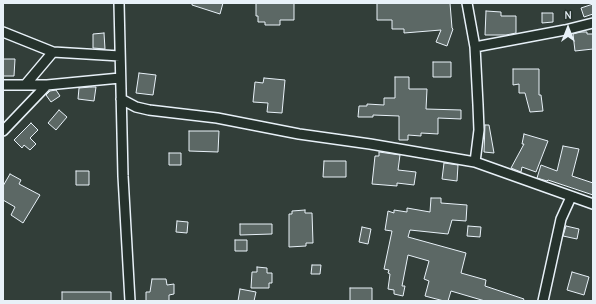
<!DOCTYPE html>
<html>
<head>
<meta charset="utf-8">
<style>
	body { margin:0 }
	#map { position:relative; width:596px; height:304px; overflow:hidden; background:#323e39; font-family:"Comic Neue",sans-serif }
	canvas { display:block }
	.frame { position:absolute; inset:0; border:4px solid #e8f1f8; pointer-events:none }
	.north { position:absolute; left:548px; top:8px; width:40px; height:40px; -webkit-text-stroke:3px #26332d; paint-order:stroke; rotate:0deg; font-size:11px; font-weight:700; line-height:16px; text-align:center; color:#e8f1f8 }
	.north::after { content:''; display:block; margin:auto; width:14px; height:18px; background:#e8f1f8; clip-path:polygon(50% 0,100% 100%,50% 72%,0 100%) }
</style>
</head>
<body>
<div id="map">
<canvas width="596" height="304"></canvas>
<div class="frame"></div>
<div class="north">N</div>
</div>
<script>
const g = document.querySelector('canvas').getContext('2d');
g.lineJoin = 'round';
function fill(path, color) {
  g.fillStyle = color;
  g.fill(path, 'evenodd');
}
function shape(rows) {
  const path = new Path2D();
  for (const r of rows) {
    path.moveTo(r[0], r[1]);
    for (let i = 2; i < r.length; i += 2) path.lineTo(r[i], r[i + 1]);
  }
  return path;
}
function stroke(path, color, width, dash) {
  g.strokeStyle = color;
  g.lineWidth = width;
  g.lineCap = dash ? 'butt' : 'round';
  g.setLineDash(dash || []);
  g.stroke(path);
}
const building = shape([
	[192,3,223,3,220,14,192,5,192,3],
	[256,3,294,3,294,20,280,20,280,25,265,25,265,22,258,22,258,16,256,16,256,3],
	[377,3,450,3,452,28,453,29,447,46,436,42,441,30,404,33,404,29,392,29,392,20,377,20,377,3],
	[593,4,593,14,584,17,581,8,593,4],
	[486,11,501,12,501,16,516,16,516,33,506,35,485,35,486,11],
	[542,13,553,13,553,22,542,23,542,13],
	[581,32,587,32,587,34,593,34,593,49,575,51,573,34,581,32],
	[104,33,105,49,93,48,93,34,104,33],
	[3,59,15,59,14,76,3,76,3,59],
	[433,62,451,62,451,77,433,77,433,62],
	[513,69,539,69,539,95,541,95,543,111,530,112,525,93,519,93,519,84,513,85,513,69],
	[139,73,156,75,153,95,136,93,139,73],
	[395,77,409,77,409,89,427,89,426,109,461,110,461,119,438,118,438,134,421,133,421,136,408,135,408,140,399,140,399,116,373,115,373,117,358,117,359,106,367,106,367,104,384,105,384,98,395,98,395,77],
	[264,78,285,80,282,113,267,112,268,103,253,102,255,82,263,83,264,78],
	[91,87,96,87,94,101,78,99,79,88,91,87],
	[56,90,60,96,51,102,46,95,50,91,56,90],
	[59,110,67,117,56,130,48,123,59,110],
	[31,123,38,130,30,138,36,144,30,150,24,145,22,148,14,140,31,123],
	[485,125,489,125,494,153,484,152,485,125],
	[189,131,219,131,218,152,189,151,189,131],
	[524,134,548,141,536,172,522,167,521,172,511,168,524,144,522,144,524,134],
	[563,146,579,149,572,176,593,183,593,195,548,180,547,181,537,178,541,165,557,171,563,146],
	[379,152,400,155,398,170,416,172,414,185,397,183,397,186,372,184,375,156,379,156,379,152],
	[169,153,181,153,181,165,169,165,169,153],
	[324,161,346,161,346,177,323,177,324,161],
	[444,163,458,165,457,181,442,179,444,163],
	[76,171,89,171,89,185,76,185,76,171],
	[10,174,21,180,19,184,40,195,23,223,11,215,15,207,3,200,3,186,10,174],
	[431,198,441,198,441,203,467,205,466,221,452,220,448,234,410,230,408,237,466,253,461,273,486,280,485,286,524,299,523,301,485,301,451,291,448,301,444,301,425,296,429,281,424,279,429,261,408,255,402,286,405,286,403,296,394,294,394,290,388,289,390,274,388,273,389,270,384,269,392,231,385,230,388,211,394,213,394,210,407,212,407,208,430,212,431,198],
	[305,210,305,213,312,213,313,243,306,243,306,246,289,247,289,214,292,214,292,211,305,210],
	[177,221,188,222,187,233,176,232,177,221],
	[240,224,272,224,272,234,240,235,240,224],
	[468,226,481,227,480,237,467,236,468,226],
	[566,226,579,229,577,239,563,236,566,226],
	[362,227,371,229,368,244,359,242,362,227],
	[235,240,247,240,247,251,235,251,235,240],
	[312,265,321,265,320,274,311,274,312,265],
	[257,267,267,268,267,273,272,273,272,283,269,283,269,288,251,288,252,272,257,272,257,267],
	[572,272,589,277,584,295,567,290,572,272],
	[152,279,166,279,167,285,174,284,174,294,169,295,169,301,146,301,146,292,150,292,152,279],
	[350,288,372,288,372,301,350,301,350,288],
	[240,289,256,292,254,301,238,301,240,289],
	[62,292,111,292,111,301,62,301,62,292]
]);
const minor = shape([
	[119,3,123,176,130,301],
	[467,3,475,47,478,105,479,130,475,162],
	[3,32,53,52,120,56],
	[475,47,565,30,593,23],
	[26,84,53,52],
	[3,85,47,85,120,78],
	[121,99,136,107,149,110,217,118,299,134,370,144,475,162,593,204],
	[3,131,47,85],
	[543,301,561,219,571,197]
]);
fill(building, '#5c6865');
stroke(building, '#e8f1f8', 1);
stroke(minor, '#e8f1f8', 12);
stroke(minor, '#26332d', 9);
</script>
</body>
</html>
